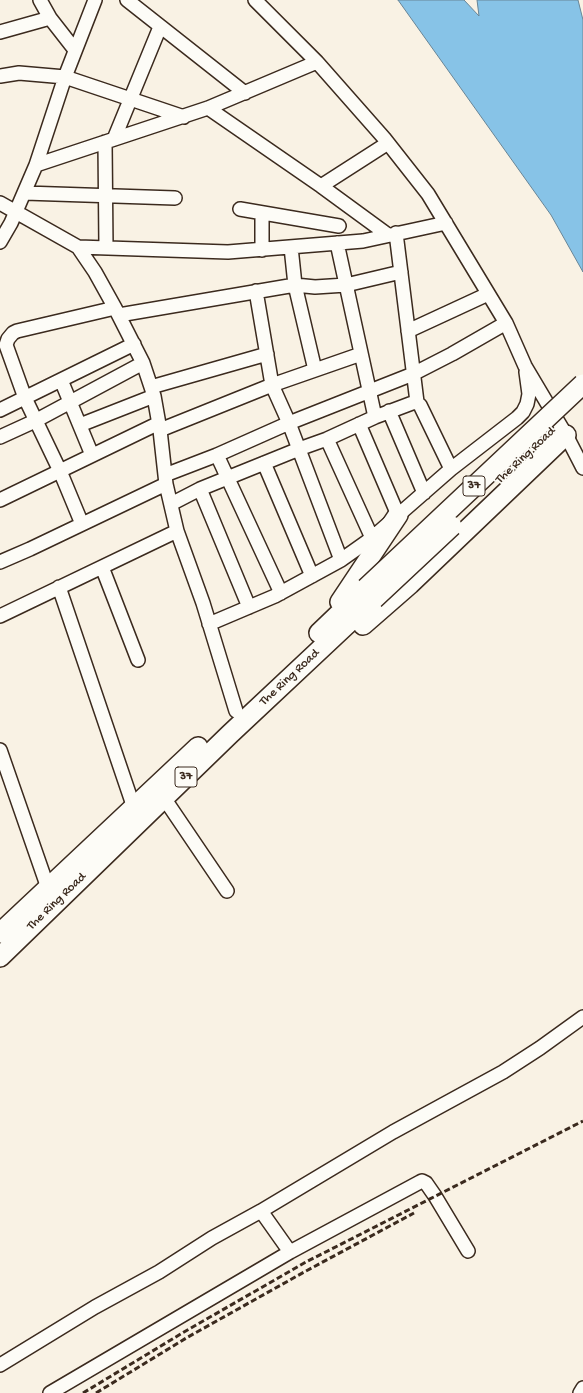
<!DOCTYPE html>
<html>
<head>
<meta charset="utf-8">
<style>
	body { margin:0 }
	canvas { display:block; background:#f9f2e4 }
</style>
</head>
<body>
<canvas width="583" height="1393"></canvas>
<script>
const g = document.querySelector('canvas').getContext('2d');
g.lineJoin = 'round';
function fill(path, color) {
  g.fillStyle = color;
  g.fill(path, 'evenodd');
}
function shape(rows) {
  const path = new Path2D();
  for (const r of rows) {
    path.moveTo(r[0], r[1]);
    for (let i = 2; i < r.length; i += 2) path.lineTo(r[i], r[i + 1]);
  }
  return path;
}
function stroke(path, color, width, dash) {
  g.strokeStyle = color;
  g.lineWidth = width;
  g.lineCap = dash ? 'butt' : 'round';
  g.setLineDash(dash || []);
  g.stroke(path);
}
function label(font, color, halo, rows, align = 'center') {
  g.font = font + ' "Gochi Hand",sans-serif';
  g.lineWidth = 3.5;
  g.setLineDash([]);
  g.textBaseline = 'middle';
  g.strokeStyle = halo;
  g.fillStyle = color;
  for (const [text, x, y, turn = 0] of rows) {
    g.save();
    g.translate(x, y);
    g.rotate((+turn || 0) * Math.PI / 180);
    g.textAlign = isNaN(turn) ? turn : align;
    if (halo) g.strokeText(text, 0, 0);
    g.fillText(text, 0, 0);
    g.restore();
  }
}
const water = shape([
	[398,0,464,0,479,16,477,0,578,0,583,20,583,272,551,215,398,0]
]);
const minor = shape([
	[40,0,50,18,75,50],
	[127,0,245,93],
	[255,0,317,62,384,138,428,194,506,323,525,366,566,435,583,468],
	[0,32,50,18],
	[0,76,19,73,65,77,184,117],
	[208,108,321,186,388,235],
	[114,139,160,27],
	[105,142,106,248],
	[36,165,208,108,317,62],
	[321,186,388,143],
	[25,193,175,198],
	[0,203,78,247,95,272,115,308,143,363,154,396,160,430,166,484,177,531,203,603,236,711],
	[240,209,339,226],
	[396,233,417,402],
	[0,242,11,223,36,165,65,77,95,0],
	[337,243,375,417],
	[78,247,228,252,363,241,446,223],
	[291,247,295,285,315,370],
	[262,250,262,213],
	[256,291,272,385,289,423,341,560],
	[119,315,295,285,315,287,346,285,401,272],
	[408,331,488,294],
	[61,380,92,455],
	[151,387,267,354],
	[0,410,134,344],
	[389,411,424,493],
	[359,424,398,515],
	[80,425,154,396],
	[160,430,272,385,361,354],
	[0,437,35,421,143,363],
	[327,439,372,538],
	[217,455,281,593],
	[264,463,312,576],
	[165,475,217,455,289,423,413,374,452,354,506,323],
	[200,489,249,607],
	[0,500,159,423],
	[171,504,200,489,299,449,327,439,375,417,415,402,420,405,451,469],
	[82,524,60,471,25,398,6,345,8,339,13,333,17,331,115,308],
	[0,562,30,549,166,484],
	[102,567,138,660],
	[59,587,134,808],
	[0,616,177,531],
	[209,624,275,596,341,560,372,538,451,469,517,418,523,412,527,404,529,394,526,372],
	[0,750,48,888],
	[164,798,227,891],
	[261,1211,290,1252],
	[0,1365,95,1307,159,1272,212,1238,261,1211,393,1132,503,1072,540,1048,583,1017],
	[50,1393,290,1252,420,1182,422,1181,426,1183,435,1196,468,1251],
	[580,1393,583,1388]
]);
const highway = shape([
	[340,602,398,515],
	[363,625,410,584,566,435],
	[319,633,366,588],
	[0,933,198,747],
	[0,957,230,734,374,599]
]);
const rail = shape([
	[83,1393,184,1332,306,1262,583,1121],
	[96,1393,188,1337,306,1271,414,1213]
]);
const highwayBridge = shape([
	[366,588,583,384],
	[374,599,452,526]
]);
const shields = [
	[474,486,22],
	[186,777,22]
];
const shieldNames = [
	["37",474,486],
	["37",186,777]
];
const streetNames = [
	["The Ring Road",526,456,-43],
	["The Ring Road",290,678,-43],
	["The Ring Road",57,902,-44]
];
fill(water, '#87c3e7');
stroke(water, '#698697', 1);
stroke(minor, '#3b2a1e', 16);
stroke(highway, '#3b2a1e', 22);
stroke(minor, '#fdfcf7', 13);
stroke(highway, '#fdfcf7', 19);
stroke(rail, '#3b2a1e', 3, [6, 3]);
stroke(highwayBridge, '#3b2a1e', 22, []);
stroke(highwayBridge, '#fdfcf7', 19);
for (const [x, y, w] of shields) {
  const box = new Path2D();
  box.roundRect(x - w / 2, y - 10, w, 20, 3);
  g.fillStyle = '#fdfcf7';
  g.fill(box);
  stroke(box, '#3b2a1e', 1);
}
label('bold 12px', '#3b2a1e', null, shieldNames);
label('13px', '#3b2a1e', '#fdfcf7', streetNames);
</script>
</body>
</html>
